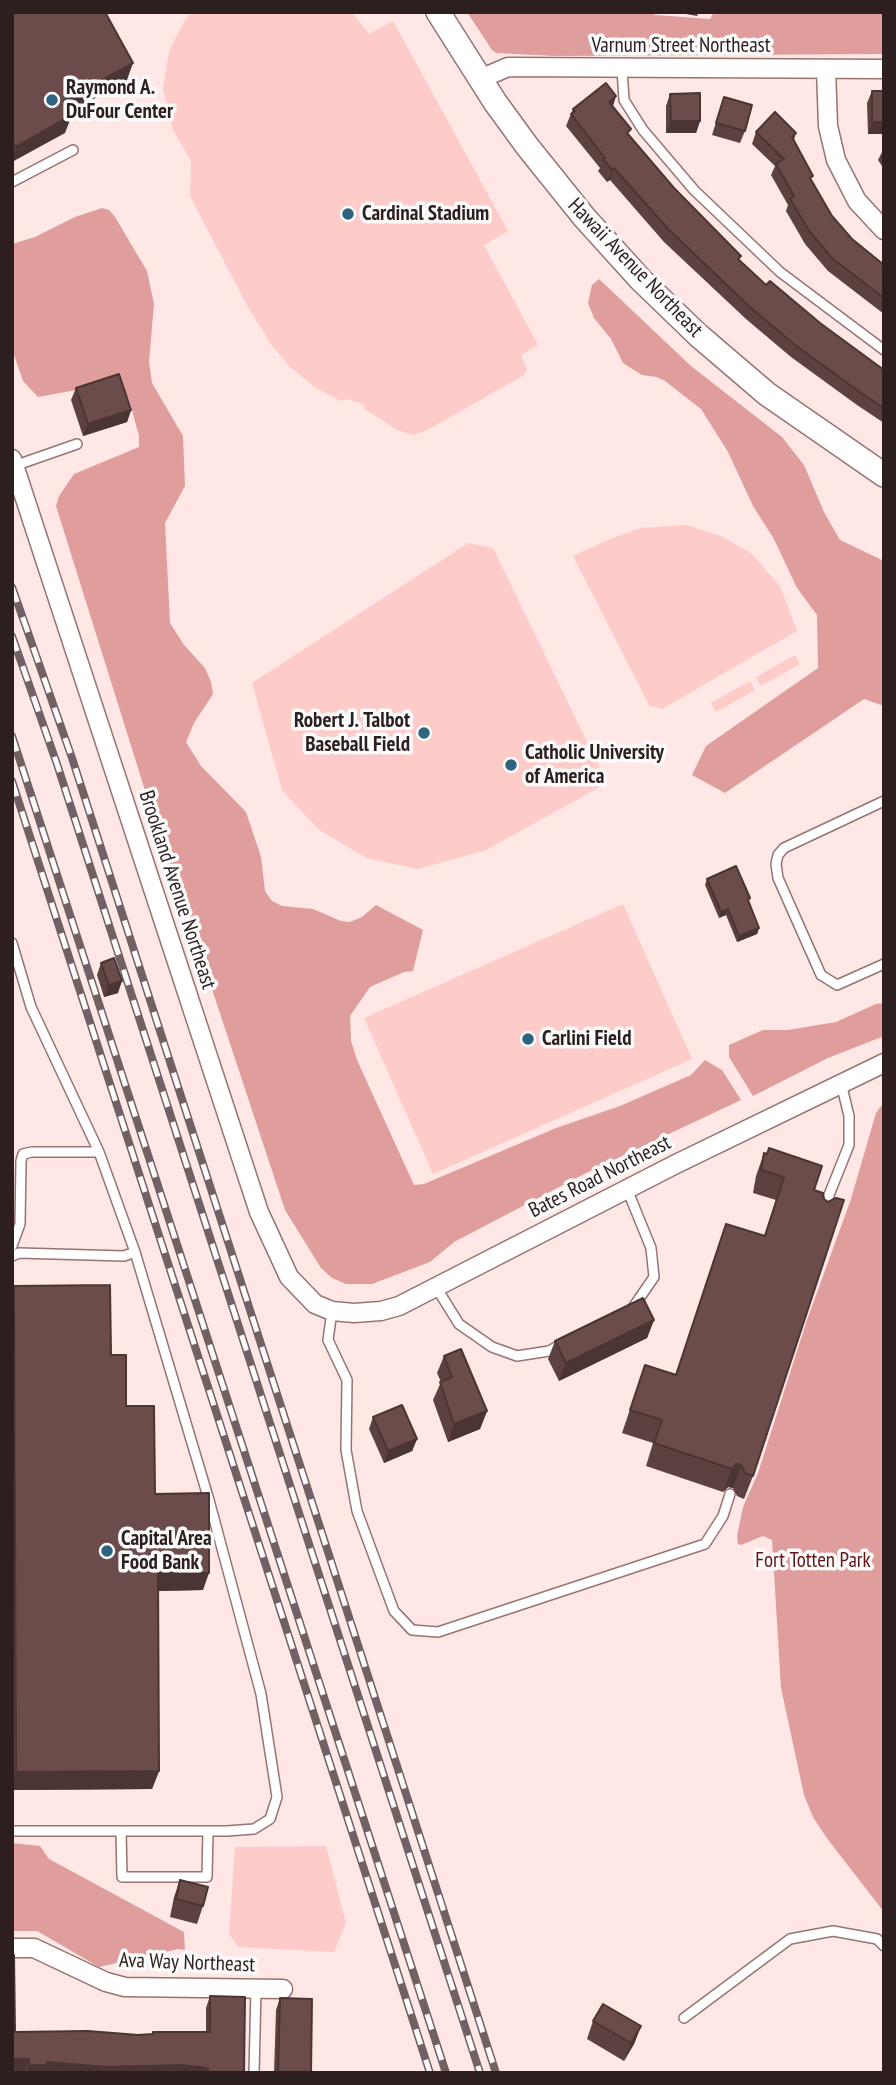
<!DOCTYPE html>
<html>
<head>
<meta charset="utf-8">
<style>
	body { margin:0 }
	#map { position:relative; width:896px; height:2085px; overflow:hidden; background:#fee7e5; font-family:"PT Sans Narrow",sans-serif }
	canvas { display:block }
	.frame { position:absolute; inset:0; border:14px solid #2d1f1f; pointer-events:none }
</style>
</head>
<body>
<div id="map">
<canvas width="896" height="2085"></canvas>
<div class="frame"></div>
</div>
<script>
const g = document.querySelector('canvas').getContext('2d');
g.lineJoin = 'round';
function fill(path, color) {
  g.fillStyle = color;
  g.fill(path, 'evenodd');
}
function shape(rows) {
  const path = new Path2D();
  for (const r of rows) {
    path.moveTo(r[0], r[1]);
    for (let i = 2; i < r.length; i += 2) path.lineTo(r[i], r[i + 1]);
  }
  return path;
}
function stroke(path, color, width, dash) {
  g.strokeStyle = color;
  g.lineWidth = width;
  g.lineCap = dash ? 'butt' : 'round';
  g.setLineDash(dash || []);
  g.stroke(path);
}
function label(font, color, halo, rows, align = 'center') {
  g.font = font + ' "PT Sans Narrow",sans-serif';
  g.lineWidth = 7;
  g.setLineDash([]);
  g.textBaseline = 'middle';
  g.strokeStyle = halo;
  g.fillStyle = color;
  for (const [text, x, y, turn = 0] of rows) {
    g.save();
    g.translate(x, y);
    g.rotate((+turn || 0) * Math.PI / 180);
    g.textAlign = isNaN(turn) ? turn : align;
    if (halo) g.strokeText(text, 0, 0);
    g.fillText(text, 0, 0);
    g.restore();
  }
}
const green = shape([
	[192,12,352,12,369,34,393,21,508,231,484,245,538,345,521,355,527,369,524,375,431,428,414,435,399,431,365,409,363,404,346,399,341,401,316,388,290,367,273,347,249,309,190,196,191,161,173,130,163,90,169,51,186,18],
	[687,525,723,537,751,553,780,586,797,631,662,709,649,705,573,556,608,540,641,528],
	[468,543,493,548,607,783,486,850,418,869,366,858,318,829,282,790,252,683],
	[795,655,800,664,761,686,756,677],
	[750,681,755,690,716,712,711,703],
	[623,904,692,1059,433,1174,364,1018],
	[326,1846,346,1923,334,1952,238,1947,229,1934,235,1847]
]);
const forest = shape([
	[467,12,646,12,656,15,710,19,714,12,884,12,884,54,555,56,496,53,492,50],
	[102,208,109,210,115,217,147,271,154,304,149,362,152,383,183,436,185,486,165,523,170,623,184,645,205,668,211,682,213,694,194,723,186,742,201,766,246,812,261,857,265,891,272,901,282,906,313,909,341,921,350,922,362,917,376,905,423,930,413,971,404,972,370,987,350,1016,351,1041,357,1060,414,1185,424,1184,556,1128,620,1106,691,1075,705,1060,722,1070,741,1100,586,1173,454,1242,430,1262,372,1284,346,1284,332,1278,321,1268,285,1210,208,977,206,977,169,867,56,506,59,496,74,474,139,447,139,436,130,403,120,382,38,397,23,381,12,349,12,244,35,237,75,217],
	[599,279,691,366,782,437,804,465,824,512,840,540,884,561,884,706,864,699,725,793,692,775,706,746,818,668,817,615,797,588,774,539,753,506,728,452,701,409,665,381,657,377,642,375,623,363,611,339,594,318,588,303,592,285],
	[884,1003,884,1036,828,1058,753,1096,729,1057,729,1045,763,1030,788,1030,836,1022,876,1004],
	[884,1102,884,1912,826,1837,813,1817,804,1795,781,1688,772,1540,763,1536,741,1545,738,1544,737,1536,743,1507,758,1473,807,1320,851,1199,876,1113],
	[12,1843,40,1846,49,1859,184,1932,185,1950,178,1949,99,1967,37,1931,12,1931]
]);
const service = shape([
	[622,69,624,100,643,130,694,190,780,272,884,350],
	[12,182,73,150],
	[14,466,77,444],
	[884,801,784,848,778,855,776,864,778,878,821,975,837,985,884,964],
	[12,943,31,1007,99,1152,135,1252,124,1256,19,1253,12,1256],
	[627,1189,651,1248,654,1277,632,1309],
	[823,1210,849,1145,849,1116,841,1083],
	[12,1246,20,1224,21,1161,23,1154,32,1152,99,1152],
	[436,1287,459,1324,492,1347,517,1356,549,1351,560,1345],
	[332,1311,328,1340,347,1380,346,1450,357,1511,394,1611,412,1630,438,1632,705,1544,723,1516,730,1494],
	[12,1831,227,1831,254,1829,270,1819,277,1797,261,1694,209,1500,135,1252],
	[121,1831,122,1877,207,1877,208,1831],
	[684,2018,790,1939,833,1931,877,1939,884,1946],
	[254,2073,256,1989]
]);
const minor = shape([
	[826,69,828,126,836,160,857,201,884,230],
	[480,79,508,67,884,69],
	[12,459,259,1212,289,1277,315,1304,332,1311,354,1313,381,1311,399,1306,676,1164,884,1063],
	[12,1948,34,1948,106,1982,125,1987,283,1989]
]);
const tertiary = shape([
	[438,12,495,102,527,146,584,217,641,280,698,335,767,394,884,475]
]);
const rail = shape([
	[12,587,72,758,496,2073],
	[12,636,57,764,480,2073],
	[12,736,446,2073],
	[12,781,430,2073]
]);
const wall = shape([
	[675,12,699,12,697,16],
	[872,91,884,134,868,134,867,103],
	[670,94,700,121,696,133,666,133,666,106],
	[616,96,613,106,629,136,674,188,739,261,766,285,884,370,884,423,857,405,791,357,746,319,664,242,610,180,607,182,598,171,600,168,566,126,573,109],
	[724,97,745,131,740,143,712,135],
	[756,132,796,133,794,140,811,181,832,216,852,239,884,265,884,314,828,271,805,244,786,211,788,205,771,175,775,166,752,144],
	[884,148,884,169,878,160],
	[76,388,131,410,127,422,83,436,71,400],
	[707,879,749,903,759,928,757,934,737,942,726,915,719,918,705,885],
	[101,963,118,993,104,997,97,975],
	[764,1153,814,1190,753,1476,744,1499,737,1496,733,1488,728,1487,723,1492,646,1466,653,1443,622,1433,645,1365,676,1374,726,1224,764,1236,776,1200,753,1193,756,1176],
	[14,1286,111,1355,126,1406,155,1494,203,1590,158,1591,159,1771,152,1789,12,1790,12,1290],
	[654,1320,647,1338,559,1381,548,1359,555,1341],
	[444,1356,487,1411,480,1429,448,1442,433,1400,441,1382,437,1373],
	[373,1417,417,1439,412,1451,384,1463,369,1429],
	[180,1880,203,1906,197,1924,170,1917,174,1897],
	[210,1996,244,2073,25,2073,15,2032,138,2035,206,2032,206,2008],
	[280,1998,311,2073,274,2073,276,2010],
	[593,2021,641,2026,634,2044,624,2061,587,2039]
]);
const shadedWall = shape([
	[133,63,127,80,58,119,64,101],
	[616,96,612,108,609,102],
	[72,115,65,133,12,162,12,154,15,147],
	[671,121,700,121,696,133,666,133],
	[872,122,884,122,884,134,868,134],
	[614,168,610,180,607,182,612,170],
	[131,410,127,422,83,436,88,424],
	[728,909,726,915,719,918,721,912],
	[759,928,757,934,737,942,739,936],
	[122,981,118,993,104,997,109,985],
	[654,1320,647,1338,559,1381,566,1363],
	[487,1411,480,1429,448,1442,454,1424],
	[417,1439,412,1451,384,1463,388,1451],
	[736,1464,741,1465,733,1488,728,1487,723,1492,732,1469],
	[158,1573,209,1573,203,1590,151,1591],
	[159,1771,152,1789,12,1790,12,1783,16,1772],
	[641,2026,634,2044,624,2061,631,2043],
	[12,2059,29,2059,25,2071,12,2071],
	[47,2062,181,2065,208,2068,207,2073,26,2073,29,2065]
]);
const building = shape([
	[12,12,105,12,133,63,64,101,72,115,15,147,12,142,12,12],
	[606,83,616,96,609,102,631,129,627,133,674,188,741,256,738,259,766,285,770,281,820,323,884,370,884,408,861,393,795,345,750,307,669,230,614,168,612,170,603,159,605,158,571,114,575,111,573,109,606,83],
	[872,91,884,91,884,122,872,122,872,91],
	[700,93,700,121,671,121,670,94,700,93],
	[724,97,752,105,745,131,716,123,724,97],
	[775,112,796,133,792,137,813,176,810,178,832,216,852,239,884,265,884,298,833,259,810,232,790,199,794,196,776,164,784,159,756,132,775,112],
	[119,374,131,410,88,424,76,388,119,374],
	[736,866,750,898,748,900,759,928,739,936,728,909,721,912,707,879,736,866],
	[114,958,122,981,109,985,101,963,114,958],
	[769,1148,822,1166,814,1190,823,1193,824,1199,828,1202,836,1198,844,1200,753,1476,745,1473,741,1465,736,1464,732,1469,654,1443,662,1420,630,1410,645,1365,676,1375,726,1224,765,1236,784,1177,761,1170,764,1153,767,1154,769,1148],
	[110,1285,111,1355,126,1355,126,1406,154,1406,155,1494,209,1493,209,1573,158,1573,159,1771,16,1772,14,1286,110,1285],
	[643,1298,654,1320,566,1363,555,1341,643,1298],
	[461,1349,487,1411,454,1424,440,1382,452,1377,444,1356,461,1349],
	[402,1405,417,1439,388,1451,373,1417,402,1405],
	[180,1880,208,1887,203,1906,176,1899,180,1880],
	[12,1955,14,1955,15,2032,88,2031,138,2035,153,2034,153,2032,210,2032,210,1996,245,1997,244,2073,208,2073,208,2068,181,2065,107,2067,47,2062,47,2065,29,2065,29,2059,12,2059,12,1955],
	[280,1998,312,1999,311,2073,278,2073,280,1998],
	[603,2004,641,2026,631,2043,593,2021,603,2004]
]);
const markers = [
	[52,100,7,"#2d647f"],
	[348,214,7,"#2d647f"],
	[424,733,7,"#2d647f"],
	[511,765,7,"#2d647f"],
	[528,1039,7,"#2d647f"],
	[107,1551,7,"#2d647f"]
];
const streetNames = [
	["Varnum Street Northeast",681,46],
	["Hawaii Avenue Northeast",635,268,46],
	["Brookland Avenue Northeast",177,890,72],
	["Bates Road Northeast",600,1177,-27],
	["Ava Way Northeast",187,1963,2]
];
const poiNames = [
	["Raymond A.",66,88],
	["DuFour Center",66,112],
	["Cardinal Stadium",362,214],
	["Robert J. Talbot",410,721,"right"],
	["Baseball Field",410,745,"right"],
	["Catholic University",525,753],
	["of America",525,777],
	["Carlini Field",542,1039],
	["Capital Area",121,1539],
	["Food Bank",121,1563]
];
const parkNames = [
	["Fort Totten Park",813,1561]
];
fill(green, '#fdcbc8');
fill(forest, '#df9e9b');
stroke(service, '#967472', 12);
stroke(minor, '#967472', 21);
stroke(tertiary, '#967472', 26);
stroke(service, '#fff', 9);
stroke(minor, '#fff', 18);
stroke(tertiary, '#fff', 23);
stroke(rail, '#726161', 8);
stroke(rail, '#fbfbfb', 5, [16]);
fill(wall, '#5c4140');
fill(shadedWall, '#4b3534');
fill(building, '#6b4c4b');
stroke(building, '#4b3534', 2);
for (const [x, y, r, color] of markers) {
  const dot = new Path2D();
  dot.arc(x, y, r, 0, 2 * Math.PI);
  g.fillStyle = color;
  g.fill(dot);
  stroke(dot, '#fbfbfb', 2.5);
}
label('21px', '#2d1f1f', '#fbfbfb', streetNames);
label('bold 21px', '#2d1f1f', '#fbfbfb', poiNames, 'left');
label('21px', '#611519', '#fbfbfb', parkNames);
</script>
</body>
</html>
